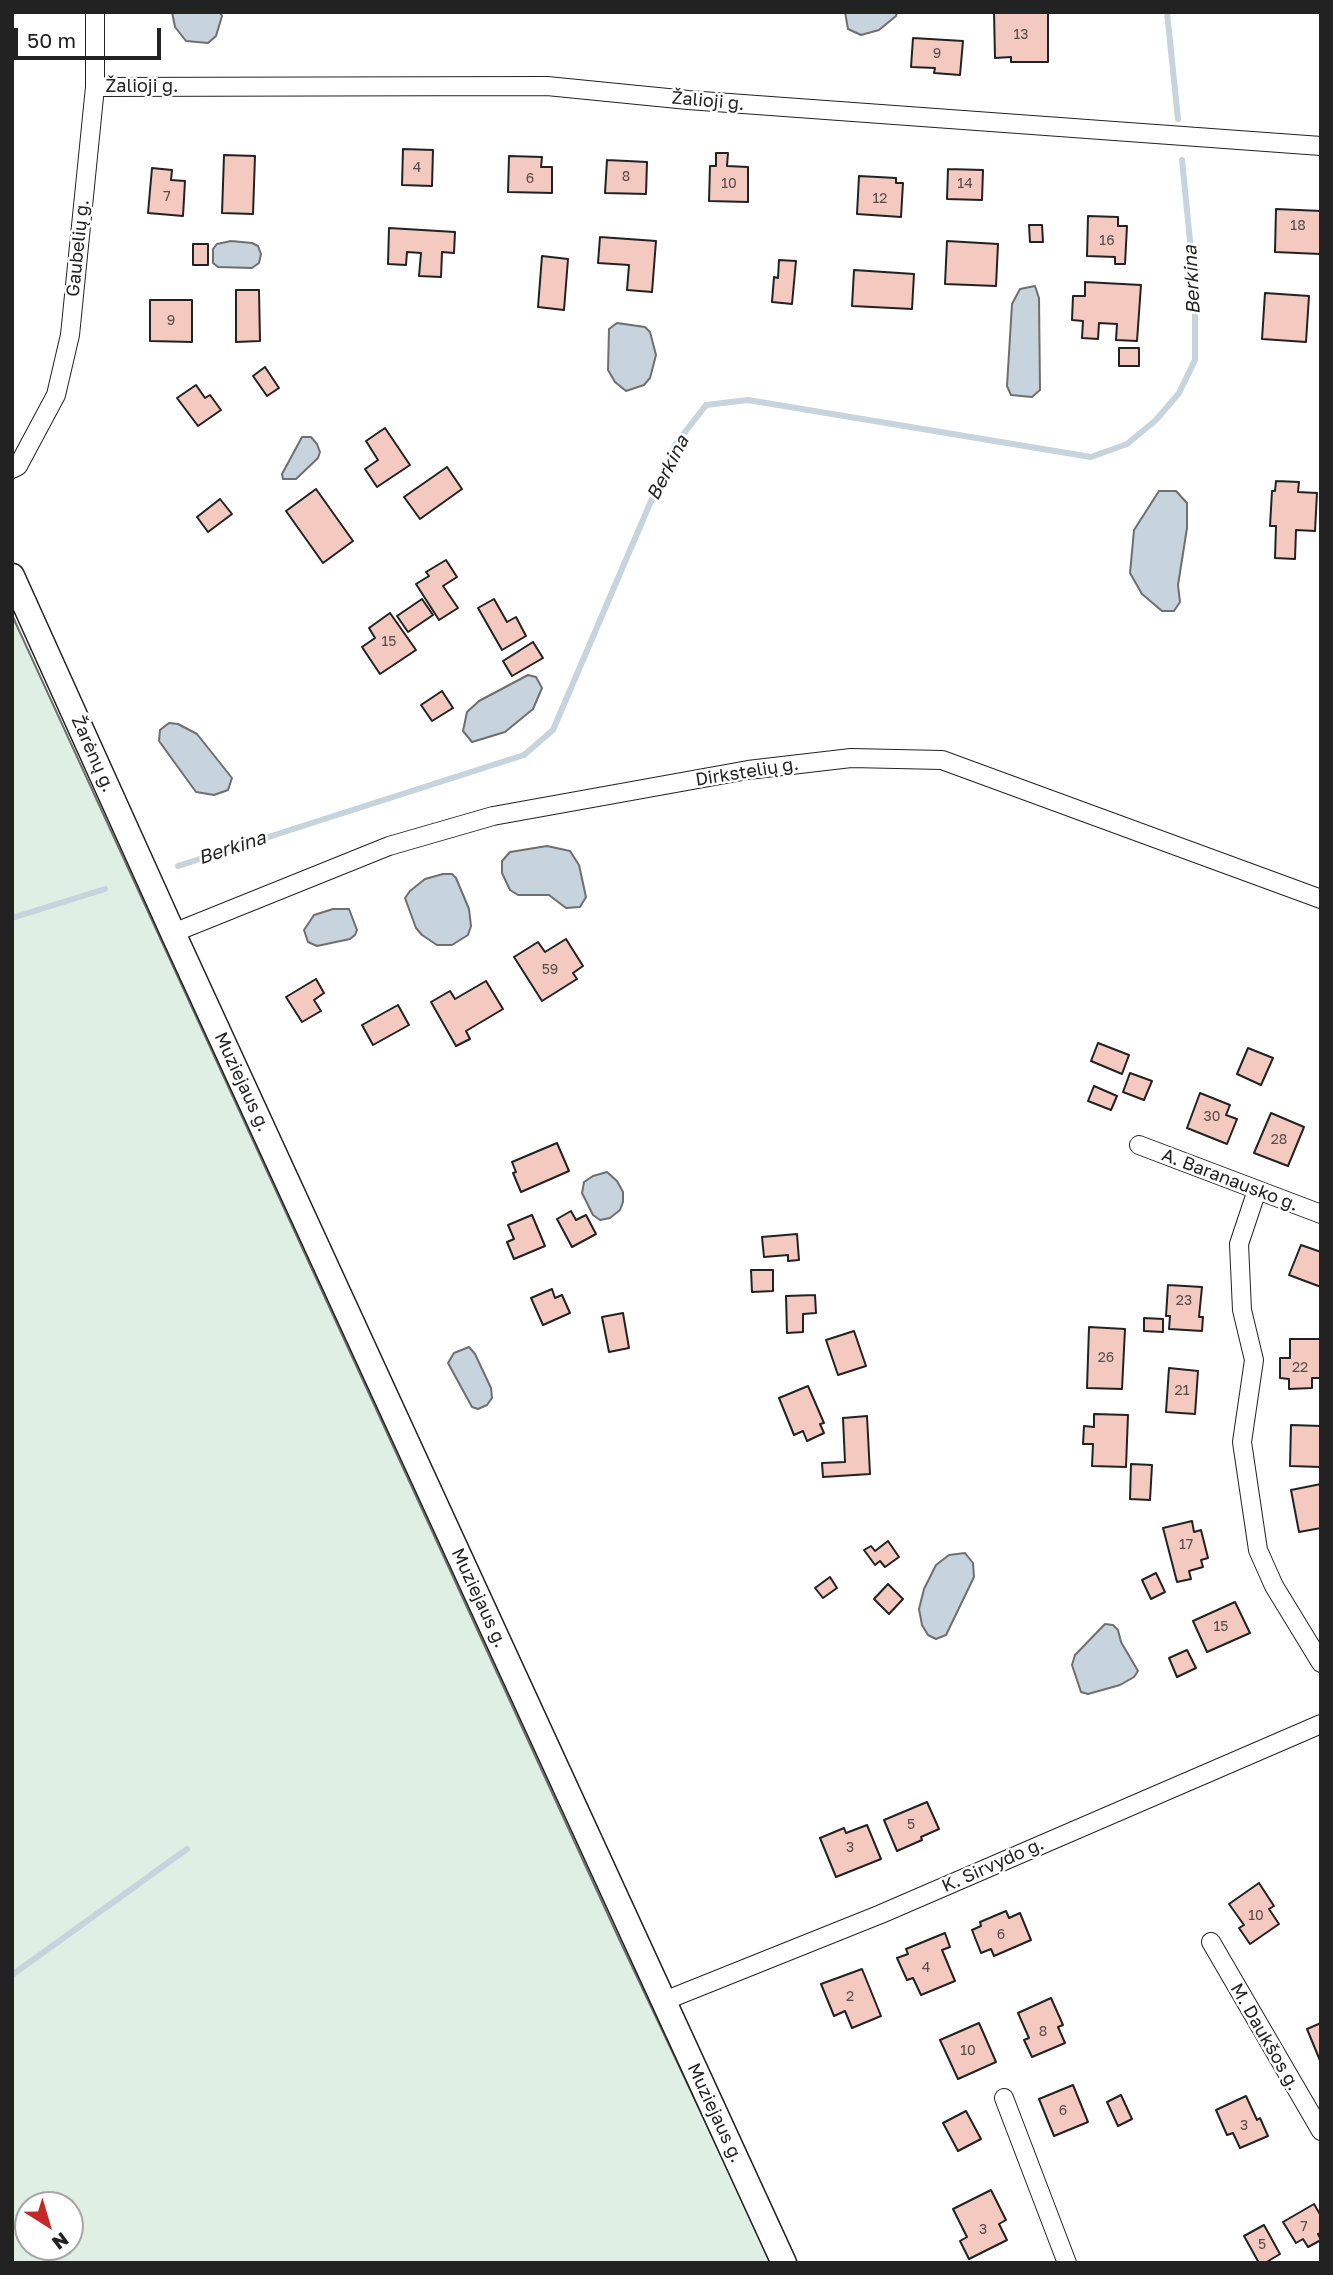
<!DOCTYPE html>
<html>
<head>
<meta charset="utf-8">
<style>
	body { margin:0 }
	#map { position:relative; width:1333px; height:2275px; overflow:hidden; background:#fff; font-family:"Golos Text",sans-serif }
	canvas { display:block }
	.frame { position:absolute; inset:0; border:14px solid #222; pointer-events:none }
	.north { position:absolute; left:14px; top:2191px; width:70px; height:70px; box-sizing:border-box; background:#fff; border:2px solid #a7a7a7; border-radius:50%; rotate:143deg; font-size:19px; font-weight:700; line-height:28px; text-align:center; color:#222 }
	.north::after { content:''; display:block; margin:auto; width:24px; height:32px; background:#c62828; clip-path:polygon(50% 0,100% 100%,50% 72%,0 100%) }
	.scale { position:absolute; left:14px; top:28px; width:147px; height:32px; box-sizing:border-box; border:4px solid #222; border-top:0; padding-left:9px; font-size:21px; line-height:24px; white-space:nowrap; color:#222; -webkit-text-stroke:5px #fff; paint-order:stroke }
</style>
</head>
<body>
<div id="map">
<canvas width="1333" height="2275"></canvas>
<div class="frame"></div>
<div class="north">N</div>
<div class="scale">50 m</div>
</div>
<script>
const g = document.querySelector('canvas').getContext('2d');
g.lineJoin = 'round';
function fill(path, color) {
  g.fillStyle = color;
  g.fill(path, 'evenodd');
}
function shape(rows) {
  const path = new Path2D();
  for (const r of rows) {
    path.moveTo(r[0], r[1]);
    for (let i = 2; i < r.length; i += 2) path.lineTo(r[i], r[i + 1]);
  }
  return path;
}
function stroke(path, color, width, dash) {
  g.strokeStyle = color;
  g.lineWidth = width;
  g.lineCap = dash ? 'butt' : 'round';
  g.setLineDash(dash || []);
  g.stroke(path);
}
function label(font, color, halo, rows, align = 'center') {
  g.font = font + ' "Golos Text",sans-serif';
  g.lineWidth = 5;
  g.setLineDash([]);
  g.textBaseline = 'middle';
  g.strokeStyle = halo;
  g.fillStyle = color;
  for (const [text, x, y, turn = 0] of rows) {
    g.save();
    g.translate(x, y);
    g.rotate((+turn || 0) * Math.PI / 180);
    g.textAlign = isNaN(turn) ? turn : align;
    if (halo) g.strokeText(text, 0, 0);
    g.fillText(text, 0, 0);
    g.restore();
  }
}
const green = shape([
	[12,615,620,1941,772,2263,12,2263,12,615],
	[28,2205,70,2205,70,2247,28,2247,28,2205]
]);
const water = shape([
	[172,12,220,12,222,16,216,36,208,43,186,41,175,27,172,12],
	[845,12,897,12,896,16,879,30,861,35,848,29,845,12],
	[231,241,252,243,258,246,261,254,259,263,252,268,218,267,213,263,213,249,217,244,231,241],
	[1035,286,1039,298,1040,390,1032,397,1011,395,1007,386,1012,304,1020,289,1035,286],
	[617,323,645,327,650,332,656,355,650,378,644,385,626,391,615,382,608,370,609,329,617,323],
	[302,437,311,437,317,444,320,452,318,458,296,479,283,479,282,474,302,437],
	[1159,491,1176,491,1187,503,1187,528,1178,585,1180,602,1174,611,1162,611,1142,594,1130,573,1134,530,1159,491],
	[528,675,536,677,542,688,533,709,505,732,472,742,463,731,467,712,479,701,528,675],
	[169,723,178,724,197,734,232,778,228,790,214,795,196,792,159,741,160,730,169,723],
	[547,846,570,851,579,865,586,897,580,907,566,908,549,895,518,895,510,890,502,873,502,861,510,852,547,846],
	[443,874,452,874,456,878,469,909,471,926,468,935,452,945,437,945,422,935,416,928,405,898,410,891,425,879,443,874],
	[333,909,349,909,357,930,355,935,350,939,317,946,308,942,304,930,314,915,333,909],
	[607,1172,617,1181,623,1192,623,1202,620,1210,610,1218,600,1220,593,1215,582,1193,584,1182,593,1176,607,1172],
	[469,1347,475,1354,491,1388,492,1398,487,1405,478,1409,472,1407,448,1363,454,1353,469,1347],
	[965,1553,973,1563,974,1577,946,1635,936,1639,928,1635,922,1625,919,1609,924,1589,936,1565,949,1555,965,1553],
	[1105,1624,1113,1625,1118,1630,1121,1642,1138,1671,1134,1677,1120,1685,1088,1694,1081,1692,1072,1665,1075,1655,1105,1624]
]);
const stream = shape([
	[1167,12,1178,119],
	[178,866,524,755,553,730,675,445,706,405,748,400,1091,457,1127,444,1156,420,1179,393,1195,360,1195,291,1182,160],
	[12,918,105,889],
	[12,1975,187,1849]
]);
const building = shape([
	[994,12,1048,12,1048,62,1011,62,1011,57,995,58,994,12],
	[913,38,963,41,960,75,934,73,935,68,911,67,913,38],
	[403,149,433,150,432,186,402,185,403,149],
	[716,153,728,153,727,166,748,167,748,202,709,201,710,166,716,166,716,153],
	[224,155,255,156,253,214,222,213,224,155],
	[509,156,542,157,541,167,552,167,552,193,508,192,509,156],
	[607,160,647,162,646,194,605,193,607,160],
	[152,168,172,170,171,180,185,181,183,216,148,213,152,168],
	[948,169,983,170,982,200,947,199,948,169],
	[859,176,896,178,896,183,903,183,901,217,857,214,859,176],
	[1276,209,1321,211,1320,254,1275,252,1276,209],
	[1088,216,1118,217,1118,226,1127,226,1125,264,1115,264,1115,257,1087,256,1088,216],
	[1029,225,1042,225,1043,242,1030,242,1029,225],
	[389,228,455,232,454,253,442,252,441,277,419,276,421,253,407,252,406,265,388,264,389,228],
	[600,237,656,241,652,292,627,290,629,265,598,263,600,237],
	[947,241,998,244,996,286,945,284,947,241],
	[193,244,208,244,208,265,193,265,193,244],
	[542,256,568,259,564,310,538,307,542,256],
	[779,260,796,261,792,304,772,302,774,277,778,278,779,260],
	[854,270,914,274,912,309,852,306,854,270],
	[1085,282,1141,285,1137,341,1116,340,1117,324,1099,323,1098,339,1082,338,1083,321,1072,320,1073,296,1085,296,1085,282],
	[236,290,259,290,260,341,236,342,236,290],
	[1265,293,1309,296,1306,342,1262,339,1265,293],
	[150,300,192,300,192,342,150,341,150,300],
	[1119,348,1139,348,1139,366,1119,366,1119,348],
	[265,367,279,388,267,396,253,376,265,367],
	[196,385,205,398,210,395,221,410,198,426,177,398,196,385],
	[385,428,410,465,377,487,365,469,378,460,366,441,385,428],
	[447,467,462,489,420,519,404,497,447,467],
	[1276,481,1299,482,1298,492,1317,493,1315,531,1296,530,1295,559,1275,558,1276,526,1270,526,1272,491,1275,491,1276,481],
	[316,489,353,541,323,563,286,511,316,489],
	[220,499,232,514,208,532,197,517,220,499],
	[446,560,457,577,443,586,458,608,439,620,416,584,429,576,426,572,446,560],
	[422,599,433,615,408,632,397,616,422,599],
	[494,599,507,622,516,617,526,636,502,650,478,608,494,599],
	[390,613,416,650,380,674,362,647,375,638,369,628,390,613],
	[533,642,543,658,512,676,503,661,533,642],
	[442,691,453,708,432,721,421,705,442,691],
	[566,939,583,966,573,973,577,979,542,1001,514,957,538,942,545,952,566,939],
	[316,979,324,993,314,1000,321,1011,302,1022,286,997,316,979],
	[486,981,503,1009,466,1031,470,1039,456,1046,431,1002,450,991,455,999,486,981],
	[398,1005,409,1025,373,1045,362,1025,398,1005],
	[1098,1043,1129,1055,1122,1074,1091,1061,1098,1043],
	[1248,1048,1273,1058,1261,1085,1237,1074,1248,1048],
	[1130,1073,1152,1081,1144,1100,1123,1092,1130,1073],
	[1094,1086,1117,1096,1111,1110,1088,1101,1094,1086],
	[1200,1093,1230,1105,1226,1115,1237,1119,1227,1144,1187,1128,1200,1093],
	[1271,1113,1304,1127,1288,1166,1254,1153,1271,1113],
	[557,1143,569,1171,521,1192,513,1173,516,1172,512,1162,557,1143],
	[571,1211,576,1220,586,1215,596,1234,572,1247,557,1219,571,1211],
	[532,1215,545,1246,514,1259,507,1242,514,1239,508,1225,532,1215],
	[797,1234,799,1260,788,1261,788,1255,764,1257,762,1237,797,1234],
	[1301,1245,1321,1252,1321,1287,1289,1275,1301,1245],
	[751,1270,773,1270,773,1291,752,1292,751,1270],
	[1168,1285,1202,1287,1199,1317,1203,1317,1202,1331,1169,1329,1170,1316,1166,1316,1168,1285],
	[552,1289,555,1298,562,1295,570,1313,543,1325,531,1298,552,1289],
	[815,1295,816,1313,803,1314,803,1332,787,1333,786,1296,815,1295],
	[623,1313,629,1348,609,1352,602,1317,623,1313],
	[1144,1318,1163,1319,1163,1332,1144,1331,1144,1318],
	[1089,1327,1125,1329,1122,1389,1087,1388,1089,1327],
	[854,1331,866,1366,838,1375,826,1340,854,1331],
	[1290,1339,1321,1339,1321,1378,1312,1378,1312,1388,1289,1389,1289,1379,1280,1378,1280,1358,1290,1358,1290,1339],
	[1169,1368,1198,1371,1195,1414,1166,1412,1169,1368],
	[808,1386,824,1423,820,1424,824,1433,807,1441,803,1431,794,1435,779,1398,808,1386],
	[1094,1414,1128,1415,1126,1467,1092,1466,1093,1444,1083,1444,1084,1426,1094,1427,1094,1414],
	[867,1416,870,1474,823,1477,822,1463,845,1462,843,1418,867,1416],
	[1291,1425,1321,1426,1321,1467,1290,1466,1291,1425],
	[1131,1464,1152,1465,1150,1500,1130,1499,1131,1464],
	[1321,1484,1321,1528,1299,1532,1291,1490,1321,1484],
	[1192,1521,1194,1532,1201,1530,1208,1558,1201,1560,1203,1567,1189,1571,1191,1579,1177,1582,1163,1528,1192,1521],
	[888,1541,899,1557,885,1567,880,1561,875,1565,864,1550,871,1546,875,1551,888,1541],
	[1156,1573,1165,1592,1151,1599,1142,1580,1156,1573],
	[830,1577,837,1588,823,1598,815,1588,830,1577],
	[888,1584,903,1599,889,1614,874,1599,888,1584],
	[1235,1602,1250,1633,1207,1652,1193,1621,1235,1602],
	[1187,1650,1196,1668,1177,1677,1169,1658,1187,1650],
	[927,1802,939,1829,921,1837,922,1840,897,1851,884,1820,927,1802],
	[867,1825,881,1859,836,1877,820,1838,844,1828,846,1833,867,1825],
	[1259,1883,1274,1906,1269,1909,1279,1924,1250,1944,1239,1928,1244,1925,1229,1904,1259,1883],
	[1006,1911,1009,1918,1020,1913,1031,1940,994,1956,991,1949,981,1953,972,1930,981,1926,980,1922,1006,1911],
	[945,1933,950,1947,942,1950,955,1981,921,1995,913,1978,907,1980,897,1958,908,1954,906,1949,945,1933],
	[862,1969,881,2016,852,2028,845,2011,834,2016,821,1984,862,1969],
	[1051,1998,1063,2025,1058,2027,1065,2043,1032,2057,1024,2040,1029,2038,1018,2013,1051,1998],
	[979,2023,996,2062,958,2079,940,2040,979,2023],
	[1321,2023,1321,2063,1307,2029,1321,2023],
	[1073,2085,1088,2122,1054,2136,1039,2099,1073,2085],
	[1121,2095,1132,2119,1118,2126,1107,2102,1121,2095],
	[1246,2096,1257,2120,1260,2118,1268,2136,1240,2148,1233,2133,1227,2135,1216,2110,1246,2096],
	[966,2111,981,2139,958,2151,943,2123,966,2111],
	[991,2190,1006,2220,999,2224,1007,2240,969,2259,960,2241,967,2237,953,2209,991,2190],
	[1314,2204,1321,2216,1321,2233,1318,2234,1321,2240,1308,2247,1303,2239,1296,2243,1283,2222,1314,2204],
	[1264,2225,1280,2254,1265,2263,1259,2263,1244,2236,1264,2225]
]);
const minor = shape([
	[95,87,547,86,688,100,1321,146],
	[12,469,18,466,56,395,70,335,95,87,95,12],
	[173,933,389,846,493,816,748,770,851,758,942,760,1321,899],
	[1139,1145,1321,1214],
	[1257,1190,1239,1244,1242,1310,1254,1360,1242,1442,1258,1550,1274,1586,1321,1663],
	[1211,1942,1321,2131],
	[664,2001,881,1914,1321,1724],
	[1004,2098,1067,2263]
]);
const secondary = shape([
	[12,576,173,933,784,2263]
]);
const numberNames = [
	["13",1021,35],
	["9",937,54],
	["4",417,168],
	["8",626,177],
	["6",530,179],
	["10",729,184],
	["14",965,184],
	["7",167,197],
	["12",880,199],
	["18",1298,226],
	["16",1107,241],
	["9",171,321],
	["15",389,642],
	["59",550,970],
	["30",1212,1117],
	["28",1279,1140],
	["23",1184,1301],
	["26",1106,1358],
	["22",1300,1368],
	["21",1182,1391],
	["17",1186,1545],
	["15",1221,1627],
	["5",911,1825],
	["3",850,1848],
	["10",1256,1916],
	["6",1001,1935],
	["4",926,1968],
	["2",850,1997],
	["8",1043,2032],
	["10",968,2051],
	["6",1063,2111],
	["3",1244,2126],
	["7",1304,2227],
	["3",983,2230],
	["5",1262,2245]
];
const streetNames = [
	["Žalioji g.",142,86],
	["Žalioji g.",708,101,5],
	["Gaubelių g.",78,248,-84],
	["Žarėnų g.",93,754,66],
	["Dirkstelių g.",747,772,-9],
	["Muziejaus g.",242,1082,65],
	["A. Baranausko g.",1230,1180,21],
	["Muziejaus g.",479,1598,65],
	["K. Sirvydo g.",993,1865,-24],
	["M. Daukšos g.",1265,2037,60],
	["Muziejaus g.",715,2113,65]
];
const waterNames = [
	["Berkina",1192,280,-93],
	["Berkina",668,468,-63],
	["Berkina",232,848,-18]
];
fill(green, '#e0efe3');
stroke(green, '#6f6f6f', 2);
fill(water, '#c7d3dd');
stroke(water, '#6f6f6f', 2);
stroke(stream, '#c7d3dd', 6);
fill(building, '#f3c9c0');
stroke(building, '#222', 2);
stroke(minor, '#222', 20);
stroke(secondary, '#222', 27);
stroke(minor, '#fff', 18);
stroke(secondary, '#fff', 24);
label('14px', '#564c4a', null, numberNames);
label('18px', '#222', '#fff', streetNames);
label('italic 19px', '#222', '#fff', waterNames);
</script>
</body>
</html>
